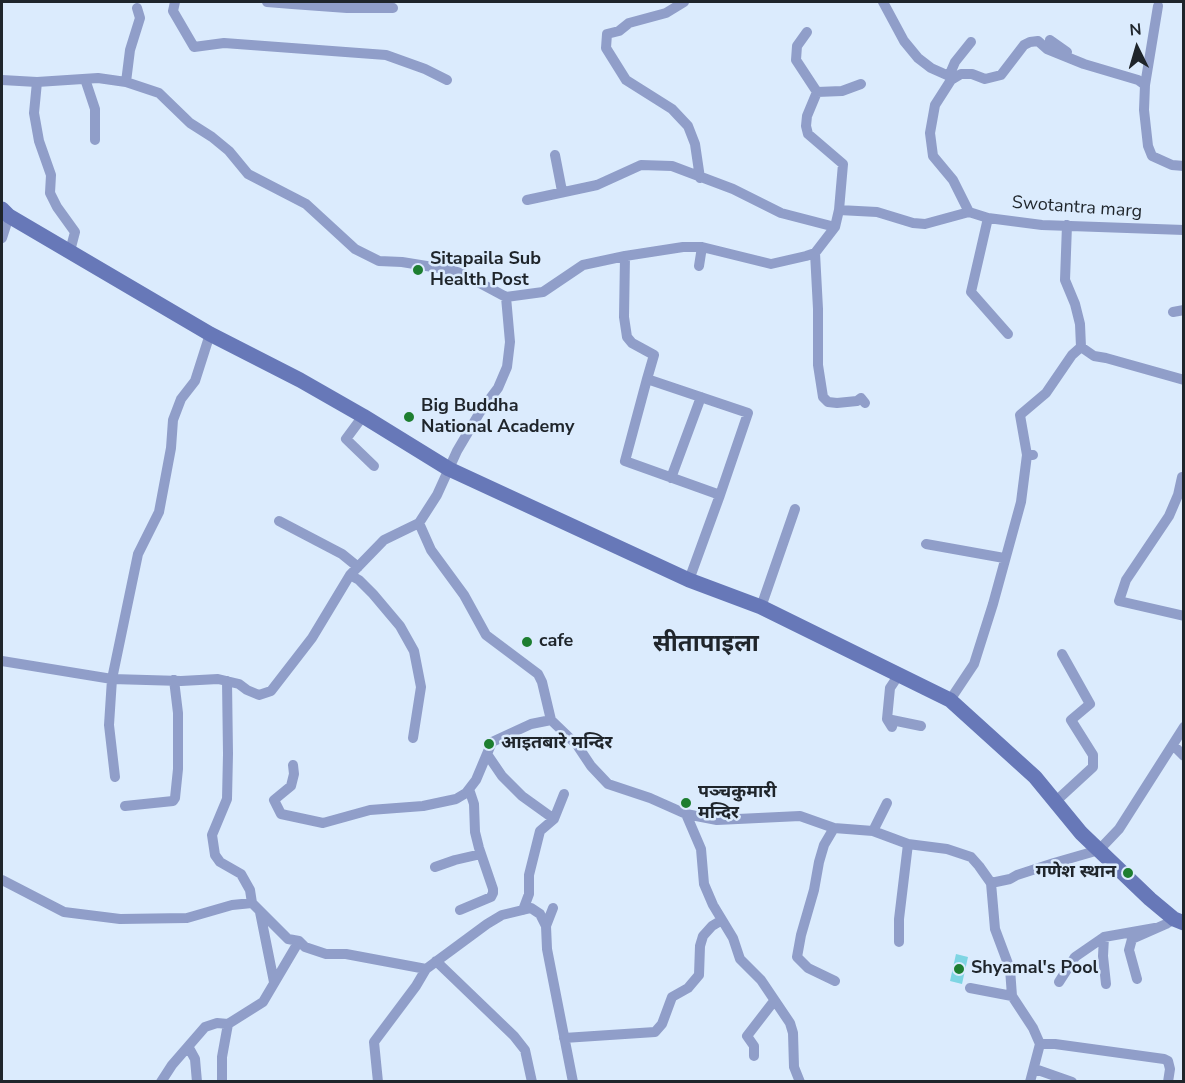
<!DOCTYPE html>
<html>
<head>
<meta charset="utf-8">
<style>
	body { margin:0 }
	#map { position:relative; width:1185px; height:1083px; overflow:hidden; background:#dbebfd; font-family:"Nunito Sans",sans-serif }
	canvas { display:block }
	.frame { position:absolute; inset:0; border:3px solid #1f252b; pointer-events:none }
	.north { position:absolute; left:1107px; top:18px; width:60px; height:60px; -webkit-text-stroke:4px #dbebfd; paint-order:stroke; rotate:355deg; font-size:16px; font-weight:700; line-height:24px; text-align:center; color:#1f252b }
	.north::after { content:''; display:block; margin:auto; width:21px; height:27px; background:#1f252b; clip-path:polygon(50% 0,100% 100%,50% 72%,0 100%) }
</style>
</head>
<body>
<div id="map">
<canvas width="1185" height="1083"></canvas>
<div class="frame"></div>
<div class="north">N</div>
</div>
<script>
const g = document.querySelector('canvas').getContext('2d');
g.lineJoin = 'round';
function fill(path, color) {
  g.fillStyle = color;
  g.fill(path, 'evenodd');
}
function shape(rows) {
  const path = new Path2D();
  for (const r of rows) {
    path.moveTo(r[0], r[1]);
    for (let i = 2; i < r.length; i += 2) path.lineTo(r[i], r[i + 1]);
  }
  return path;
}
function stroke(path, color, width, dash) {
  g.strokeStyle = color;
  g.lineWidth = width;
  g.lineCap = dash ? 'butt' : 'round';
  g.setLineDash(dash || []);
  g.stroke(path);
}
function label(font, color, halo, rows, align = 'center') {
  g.font = font + ' "Nunito Sans","Noto Sans Devanagari",sans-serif';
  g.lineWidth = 5;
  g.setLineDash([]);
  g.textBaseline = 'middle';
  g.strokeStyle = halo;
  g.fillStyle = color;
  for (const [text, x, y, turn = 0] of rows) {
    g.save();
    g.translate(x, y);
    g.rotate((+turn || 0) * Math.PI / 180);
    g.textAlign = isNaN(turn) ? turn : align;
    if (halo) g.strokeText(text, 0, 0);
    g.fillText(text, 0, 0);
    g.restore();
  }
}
const water = shape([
	[956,954,968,957,962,984,950,981]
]);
const minor = shape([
	[175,2,173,11,194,47,224,43,386,55,425,69,447,80],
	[267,2,292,4,292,2],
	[684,2,666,13,629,23,619,31,607,34,606,48,626,80,672,109,688,126,695,144,700,178],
	[883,2,904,41,918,58,931,68,949,76],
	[292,4,347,8,393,8],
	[807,32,797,46,796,60,817,92,807,116,806,126,808,134,843,164,839,210],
	[1050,40,1067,52],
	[85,79,95,109,95,140],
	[2,80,37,82,98,78,126,82,159,93,190,123,212,137,229,151,248,174,306,204,355,249,379,261,402,262,451,270,463,274,506,297,543,292,583,265,625,256,683,247,702,247,771,264,806,256,815,253,835,227,839,210,877,212,913,223,925,224,969,212,988,218,1042,225,1184,230],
	[951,80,949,76,955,62,971,42],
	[37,82,34,113,39,141,51,175,50,193,57,207,75,232,70,251],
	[126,82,130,50,140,18,137,8],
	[1145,85,1158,6],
	[817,92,842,91,861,84],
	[555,155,562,191],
	[527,200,597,185,641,165,672,166,733,189,781,213,835,227],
	[969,212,953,180,933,156,930,133,935,105,951,80,961,74,972,74,985,79,1001,75,1024,45,1030,42,1038,41,1047,49,1084,64,1138,80,1145,85,1144,110,1148,146,1152,156,1172,165,1184,166],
	[988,218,971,292,1008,334],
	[1067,225,1065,280,1075,304,1080,324,1081,347,1094,356,1106,358,1184,380],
	[2,238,9,216],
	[815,253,818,309,818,365,823,397,828,402,837,403,857,401,861,398,865,403],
	[625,256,624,317,627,337,632,343,654,355,647,379,625,461,720,495,748,413,647,379],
	[699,266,702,247],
	[1173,312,1184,310],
	[363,416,346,439,374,466],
	[1027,455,1020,415,1046,393,1072,355,1081,347],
	[1182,477,1178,495,1169,516,1126,580,1119,601,1184,616],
	[671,478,701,397],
	[279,521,342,554,358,567],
	[419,523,431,550,464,595,486,635,538,674,542,682,551,720],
	[926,544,1004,558],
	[350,575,359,580,373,594,400,626,414,651,421,687,413,738],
	[689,580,720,495],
	[761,607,795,509],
	[2,661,112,679,181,681,218,679,239,684,247,690,259,695,271,691,312,638,350,575,384,540,419,523,437,495,457,451,480,412,498,388,507,367,510,342,506,297],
	[227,681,228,754,227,799,212,835,215,855,220,862,241,874,250,890,252,903],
	[950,700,974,664,993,604,1021,502,1027,455,1033,455],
	[887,719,921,726],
	[892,727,887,719,890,688,898,676],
	[1173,745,1184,756],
	[487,754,502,776,522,796,554,819,564,794,554,819,540,831,529,875,529,894,523,910],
	[293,765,294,774,291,786,274,800,281,814,323,823,370,810,423,806,456,799,466,793,476,780,492,742,531,724,551,720,577,745,591,766,608,784,650,798,686,814,717,820,800,816,834,828,873,831,908,844,947,849,971,857,979,866,991,883,995,929,1010,969,1012,996,1033,1028,1040,1044,1030,1082],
	[115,777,109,725,112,679,138,554,159,512,171,448,173,420,181,399,195,381,210,334],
	[1056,801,1093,767,1093,755,1071,720,1090,704,1062,654],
	[125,806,173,801,175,798,178,769,178,713,174,680],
	[686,814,701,849,704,884,713,905,733,938,740,959,761,980,790,1023,793,1033,794,1067,800,1082],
	[834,828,824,845,819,862,814,890,801,935,797,957,808,968,835,981],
	[873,831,887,803],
	[435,867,455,860,481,854],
	[2,880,64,912,120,919,187,918,232,905,252,903,288,939,299,941,305,947,326,954,346,954,426,969],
	[991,883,1010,879,1017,875,1054,863,1099,850,1119,829,1184,727],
	[553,908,546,926,547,949,573,1082],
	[460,910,491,897,493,893,493,889,479,848,475,832,474,804,469,789],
	[260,912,274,982],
	[1104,937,1103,956,1106,984],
	[899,942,899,919,908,844],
	[436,961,514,1036,525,1050,532,1082],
	[1137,979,1129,950,1132,939,1166,924,1174,919],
	[1059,982,1075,957,1104,937,1155,928],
	[970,988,1012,996],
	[228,1024,263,1002,299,941],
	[564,1038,655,1032,662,1024,672,997,688,988,699,975,700,946,703,936,712,926,722,920],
	[1040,1044,1055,1044,1164,1059,1168,1061,1170,1069,1168,1082],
	[189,1048,195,1059,197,1082],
	[754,1056,754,1046,747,1036,774,1001],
	[1035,1069,1072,1082],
	[161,1082,172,1065,205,1027,217,1023,228,1024,222,1057,222,1082],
	[378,1082,374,1042,416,986,426,969,487,924,502,915,531,908,540,914,546,926]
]);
const secondary = shape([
	[2,209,9,216,210,334,300,380,363,416,449,469,689,580,761,607,950,700,1035,777,1081,833,1150,899,1174,919,1184,923]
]);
const markers = [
	[418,270,6,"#1d7e30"],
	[409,417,6,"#1d7e30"],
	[527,642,6,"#1d7e30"],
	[489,744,6,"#1d7e30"],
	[686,803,6,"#1d7e30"],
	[1128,873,6,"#1d7e30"],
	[959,969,6,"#1d7e30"]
];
const streetNames = [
	["Swotantra marg",1077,208,4]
];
const poiNames = [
	["Sitapaila Sub",430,260],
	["Health Post",430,281],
	["Big Buddha",421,407],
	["National Academy",421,428],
	["cafe",539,642],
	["आइतबारे मन्दिर",501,744],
	["पञ्चकुमारी",698,793],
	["मन्दिर",698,814],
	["गणेश स्थान",1116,873,"right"],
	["Shyamal's Pool",971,969]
];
const districtNames = [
	["सीतापाइला",706,645]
];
fill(water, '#7ed5e3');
stroke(minor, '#909ec9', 10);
stroke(secondary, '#6778b8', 15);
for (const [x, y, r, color] of markers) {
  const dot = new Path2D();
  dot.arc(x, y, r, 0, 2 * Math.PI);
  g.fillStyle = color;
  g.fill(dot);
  stroke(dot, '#dbebfd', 2);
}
label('18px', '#1f252b', '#dbebfd', streetNames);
label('bold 18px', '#1f252b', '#dbebfd', poiNames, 'left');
label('bold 24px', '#1f252b', '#dbebfd', districtNames);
</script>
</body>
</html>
